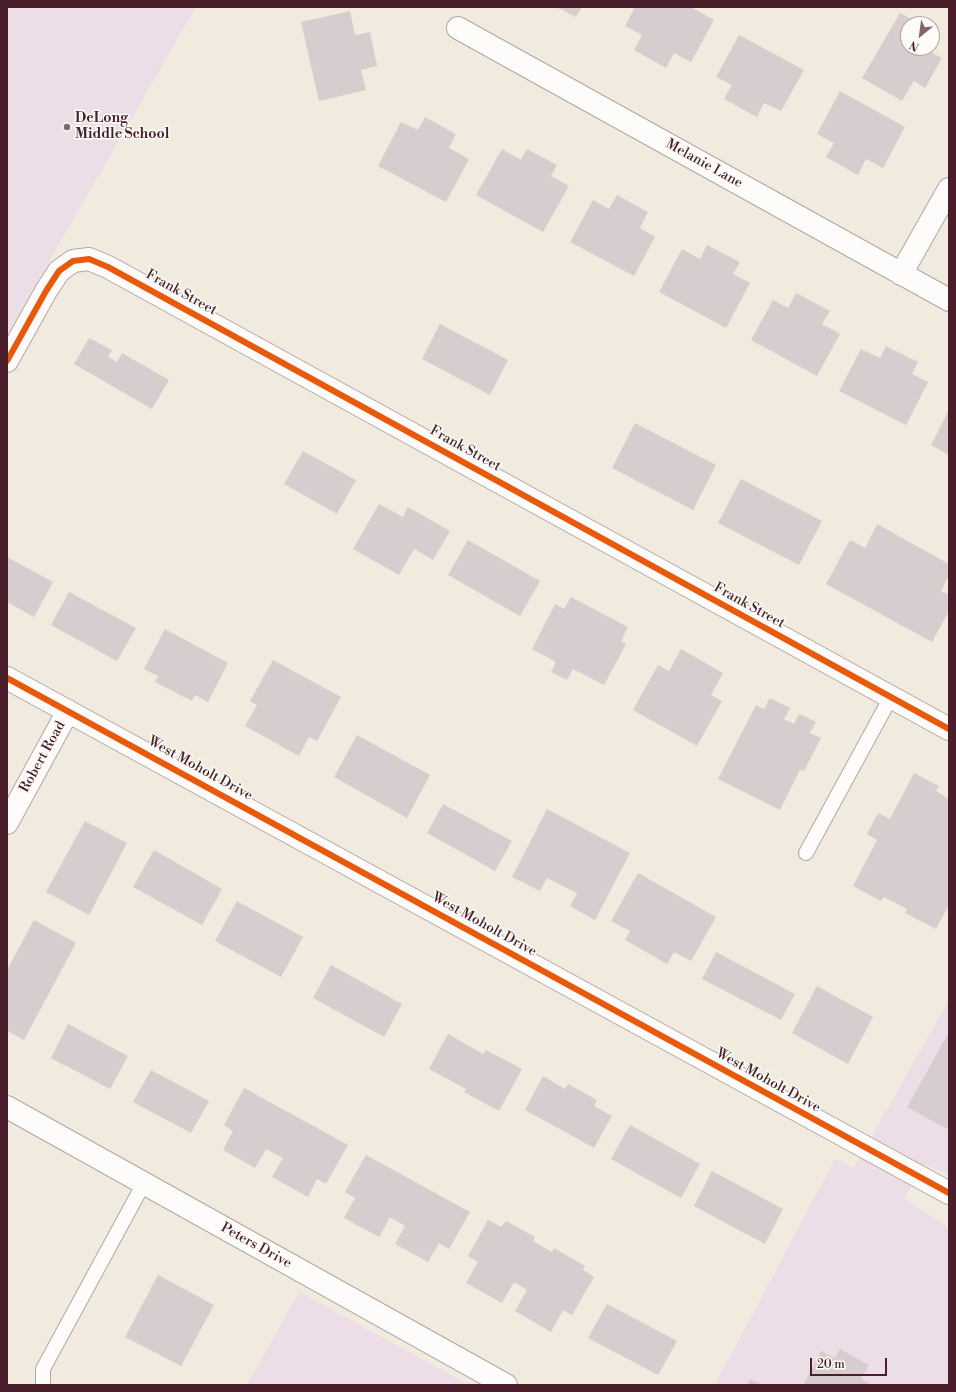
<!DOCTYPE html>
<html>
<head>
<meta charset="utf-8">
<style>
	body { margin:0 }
	#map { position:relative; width:956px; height:1392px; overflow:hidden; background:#f0eadf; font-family:"Libre Bodoni",serif }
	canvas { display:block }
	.frame { position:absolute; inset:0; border:8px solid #4a1f2b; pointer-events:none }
	.north { position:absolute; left:900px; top:16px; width:40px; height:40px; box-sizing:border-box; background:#fdfcf7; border:1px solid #b5a4a5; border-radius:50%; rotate:209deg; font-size:11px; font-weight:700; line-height:16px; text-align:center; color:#4a1f2b }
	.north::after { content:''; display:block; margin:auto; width:14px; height:18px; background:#84666a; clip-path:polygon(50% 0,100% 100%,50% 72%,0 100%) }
	.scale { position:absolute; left:810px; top:1358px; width:77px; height:18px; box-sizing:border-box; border:2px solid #4a1f2b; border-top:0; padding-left:5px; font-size:12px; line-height:14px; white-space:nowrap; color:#4a1f2b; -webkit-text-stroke:3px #fdfcf7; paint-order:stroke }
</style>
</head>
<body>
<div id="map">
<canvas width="956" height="1392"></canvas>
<div class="frame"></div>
<div class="north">N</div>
<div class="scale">20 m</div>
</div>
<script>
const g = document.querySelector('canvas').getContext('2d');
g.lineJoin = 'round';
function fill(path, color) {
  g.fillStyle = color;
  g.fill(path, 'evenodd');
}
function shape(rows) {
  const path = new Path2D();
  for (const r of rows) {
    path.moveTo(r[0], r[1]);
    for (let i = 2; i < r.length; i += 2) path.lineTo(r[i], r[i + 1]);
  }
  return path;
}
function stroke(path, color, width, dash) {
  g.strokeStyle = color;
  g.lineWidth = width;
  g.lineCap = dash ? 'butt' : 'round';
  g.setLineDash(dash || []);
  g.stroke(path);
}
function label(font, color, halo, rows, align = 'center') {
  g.font = font + ' "Libre Bodoni",serif';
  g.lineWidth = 3;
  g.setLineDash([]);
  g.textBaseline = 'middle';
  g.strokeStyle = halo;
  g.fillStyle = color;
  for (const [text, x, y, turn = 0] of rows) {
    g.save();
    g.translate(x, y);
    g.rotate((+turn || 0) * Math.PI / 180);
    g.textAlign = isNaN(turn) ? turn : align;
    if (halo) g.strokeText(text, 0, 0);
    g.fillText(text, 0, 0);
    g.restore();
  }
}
const built = shape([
	[7,7,196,7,7,334],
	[949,1000,949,1175,924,1164,904,1199,949,1228,949,1385,715,1385,835,1159,854,1168],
	[299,1292,469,1385,247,1385]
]);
const building = shape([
	[556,7,582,7,576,17],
	[635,7,691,7,714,20,691,62,674,53,666,68,634,50,642,35,625,26],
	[350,11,355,35,370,32,377,66,361,70,366,90,319,101,301,22],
	[900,13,920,24,908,24,908,48,930,48,929,51,942,58,925,88,914,81,902,101,862,78],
	[932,31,938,35,932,45],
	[739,35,804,70,781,111,764,103,757,117,724,99,732,85,716,77],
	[840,91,905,127,883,168,866,159,858,175,826,157,834,143,817,134],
	[425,117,456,134,449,148,469,159,446,202,378,166,401,122,418,130],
	[502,149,521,160,527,149,557,165,551,176,569,186,543,232,476,195],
	[617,195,648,212,640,228,655,237,634,276,570,242,593,200,609,209],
	[707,245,740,262,733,274,750,283,726,328,659,292,682,249,700,259],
	[796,293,830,311,822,324,840,334,817,376,751,340,773,300,788,308],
	[440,324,508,360,490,395,422,359],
	[89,338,112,350,108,357,117,362,122,353,169,380,152,409,74,364],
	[886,346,918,362,912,374,928,382,906,425,839,391,861,349,880,358],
	[949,410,949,455,931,445],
	[635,423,716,465,693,510,612,468],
	[303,451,356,480,337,514,284,484],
	[741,479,822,521,799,565,718,523],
	[379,504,403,517,408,507,450,531,433,560,414,549,399,575,353,549],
	[877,524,949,564,949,575,941,591,949,595,949,611,932,642,826,584,850,540,865,548],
	[468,540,540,581,520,616,448,575],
	[7,557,53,582,34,617,7,602],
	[69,592,136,628,117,661,51,625],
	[571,597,628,627,621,641,626,644,604,685,573,669,567,680,551,672,556,662,532,649,555,604,564,609],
	[165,629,228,663,208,702,195,695,192,701,155,682,158,676,144,669],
	[681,649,723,673,711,695,722,701,697,746,633,710,658,665,669,671],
	[273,660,341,697,317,741,309,737,299,756,245,726,257,705,250,701],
	[770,698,790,708,784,719,794,724,799,714,816,722,810,733,821,738,804,771,800,770,780,810,718,779,756,705,764,709],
	[357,735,430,775,407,818,334,777],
	[914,773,939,786,936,791,949,799,949,905,936,929,905,913,907,909,884,897,881,901,853,886,877,840,867,834,878,813,890,819],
	[443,804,512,841,495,871,427,833],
	[547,809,630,853,595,920,570,906,577,893,547,878,540,891,512,877],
	[85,821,127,843,89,915,46,892],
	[154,850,222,889,202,925,133,887],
	[638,873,716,917,691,961,674,952,667,964,625,940,630,931,611,921],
	[237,901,303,937,281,977,215,941],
	[34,920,76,943,24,1040,7,1031,7,970],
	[716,952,795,994,781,1020,702,979],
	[331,965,402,1004,384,1037,313,998],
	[817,986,873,1017,848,1064,792,1033],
	[68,1024,128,1056,110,1089,51,1058],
	[949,1032,949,1130,907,1107],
	[448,1034,483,1054,486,1050,522,1069,499,1111,464,1092,466,1089,429,1069],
	[151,1070,209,1101,191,1133,133,1102],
	[543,1076,565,1089,568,1084,597,1100,594,1106,612,1116,594,1148,525,1110],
	[244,1088,348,1145,326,1184,317,1179,308,1197,272,1177,283,1158,266,1149,255,1168,223,1150,233,1131,224,1125],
	[630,1125,700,1164,681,1198,611,1159],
	[366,1155,470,1212,449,1249,439,1243,428,1262,395,1244,405,1226,390,1217,379,1237,344,1218,355,1198,345,1192],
	[712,1171,783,1209,765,1244,694,1206],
	[488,1220,501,1227,506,1221,535,1237,533,1241,552,1252,554,1248,585,1266,583,1270,594,1277,572,1315,563,1310,551,1332,515,1311,527,1290,514,1282,502,1303,466,1283,478,1262,468,1256],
	[158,1275,214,1305,181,1366,125,1337],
	[607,1304,677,1341,658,1375,588,1338],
	[840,1349,869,1365,861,1379,872,1385,803,1385,821,1351,835,1358],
	[750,1379,762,1385,747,1385]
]);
const lane = shape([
	[806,853,891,697],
	[43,1385,43,1369,144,1183]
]);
const street = shape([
	[458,28,949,300],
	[901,274,949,189],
	[7,361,46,291,59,271,73,261,89,259,108,267,949,729],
	[7,678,949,1193],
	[7,823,68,711],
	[7,1107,506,1385]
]);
const cycleway = shape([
	[7,361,46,291,59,271,73,261,89,259,108,267,949,729],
	[7,678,949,1193]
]);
const markers = [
	[67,127,4,"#84666a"]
];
const poiNames = [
	["DeLong",75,119],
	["Middle School",75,135]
];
const streetNames = [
	["Melanie Lane",704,164,29],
	["Frank Street",181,293,29],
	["Frank Street",465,449,29],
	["Frank Street",749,606,29],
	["Robert Road",43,757,-61],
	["West Moholt Drive",200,769,29],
	["West Moholt Drive",484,925,29],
	["West Moholt Drive",768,1081,29],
	["Peters Drive",256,1246,29]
];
fill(built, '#ecdde7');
fill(building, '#d7cdce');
stroke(lane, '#b0a7a2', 16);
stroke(street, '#b0a7a2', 24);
stroke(lane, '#fdfcfa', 14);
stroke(street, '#fdfcfa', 22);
stroke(cycleway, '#e8590c', 6);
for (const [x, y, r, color] of markers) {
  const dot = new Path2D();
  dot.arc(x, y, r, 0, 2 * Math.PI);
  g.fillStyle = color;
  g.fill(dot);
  stroke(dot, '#fdfcf7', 1.5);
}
label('bold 14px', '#4a1f2b', '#fdfcf7', poiNames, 'left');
label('14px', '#4a1f2b', '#fdfcf7', streetNames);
</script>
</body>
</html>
